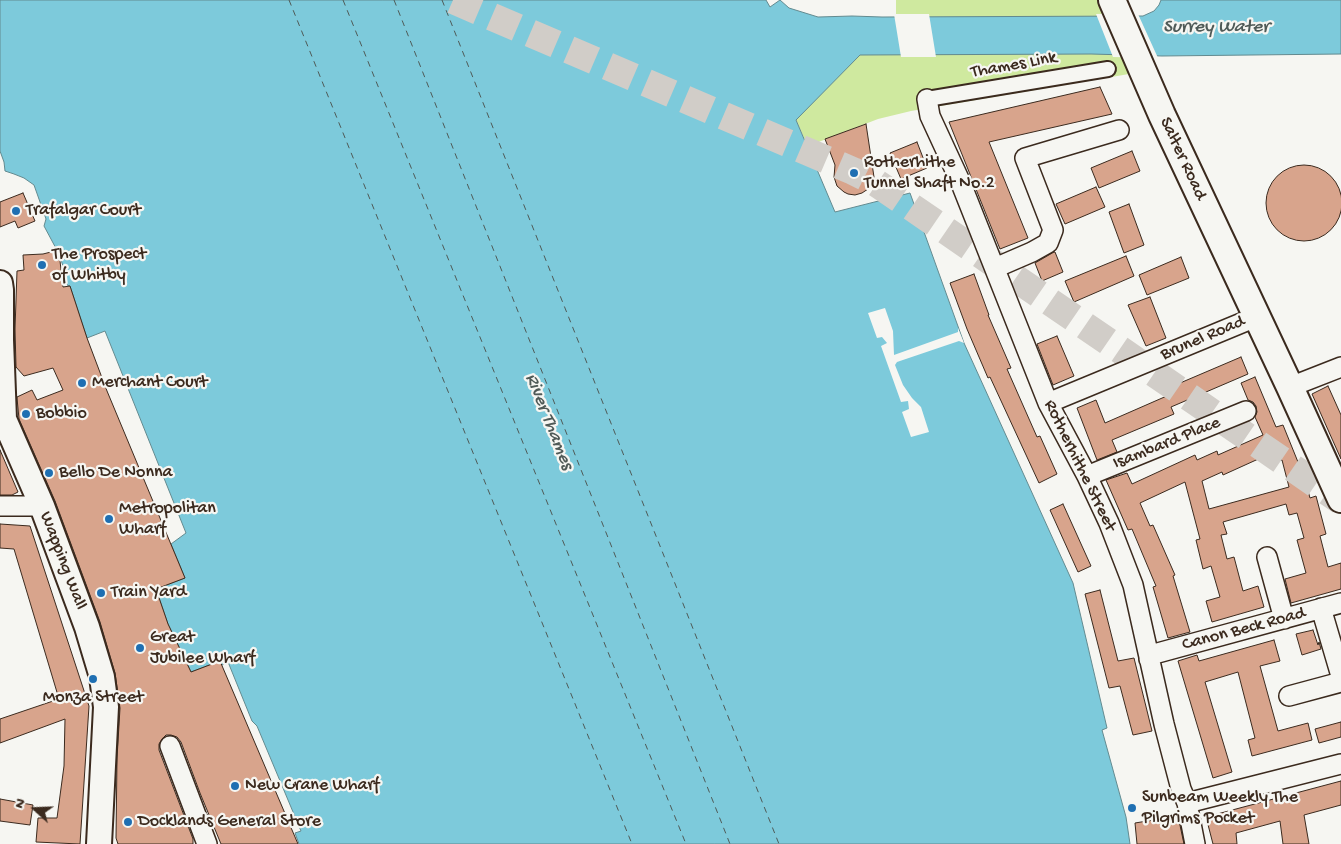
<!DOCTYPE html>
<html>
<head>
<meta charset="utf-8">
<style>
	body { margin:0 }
	#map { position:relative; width:1341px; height:844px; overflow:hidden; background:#f6f6f2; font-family:"Gochi Hand",sans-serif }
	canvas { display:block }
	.north { position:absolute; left:10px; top:784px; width:50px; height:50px; -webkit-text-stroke:4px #f6f6f2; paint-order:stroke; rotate:290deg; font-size:14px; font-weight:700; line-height:20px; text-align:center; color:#3b2a1e }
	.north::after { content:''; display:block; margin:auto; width:18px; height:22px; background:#3b2a1e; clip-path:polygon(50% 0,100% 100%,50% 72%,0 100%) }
</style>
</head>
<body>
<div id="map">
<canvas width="1341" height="844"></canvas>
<div class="north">N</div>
</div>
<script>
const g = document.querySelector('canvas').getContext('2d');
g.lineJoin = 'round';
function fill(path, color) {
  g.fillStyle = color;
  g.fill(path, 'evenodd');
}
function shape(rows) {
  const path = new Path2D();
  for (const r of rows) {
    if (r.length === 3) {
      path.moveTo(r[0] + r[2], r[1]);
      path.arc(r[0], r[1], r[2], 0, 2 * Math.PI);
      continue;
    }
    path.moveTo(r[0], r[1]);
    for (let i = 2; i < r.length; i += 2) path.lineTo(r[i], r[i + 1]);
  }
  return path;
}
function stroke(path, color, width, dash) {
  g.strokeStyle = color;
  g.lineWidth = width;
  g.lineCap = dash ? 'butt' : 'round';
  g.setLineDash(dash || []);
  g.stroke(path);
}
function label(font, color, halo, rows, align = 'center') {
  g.font = font + ' "Gochi Hand",sans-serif';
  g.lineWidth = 4.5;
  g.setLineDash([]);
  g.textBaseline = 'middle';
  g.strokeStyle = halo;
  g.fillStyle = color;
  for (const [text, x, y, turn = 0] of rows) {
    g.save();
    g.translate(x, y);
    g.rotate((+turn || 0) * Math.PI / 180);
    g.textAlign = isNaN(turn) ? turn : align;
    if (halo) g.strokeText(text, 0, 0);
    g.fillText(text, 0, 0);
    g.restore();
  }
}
const green = shape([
	[896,0,1097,0,1129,74,911,111,878,119,816,143,809,149,796,120,795,25,896,17]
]);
const water = shape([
	[0,0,766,0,770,7,780,0,789,8,818,17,852,16,882,17,1143,16,1154,11,1159,5,1161,0,1341,0,1341,54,1162,56,1091,54,860,55,796,120,835,212,910,193,964,343,1073,583,1107,728,1102,730,1126,817,1130,844,299,844,295,833,301,831,257,726,252,721,228,662,222,665,220,661,191,672,168,624,156,589,185,578,171,544,186,533,105,331,87,338,70,286,67,285,64,269,59,254,44,226,46,219,34,185,24,178,14,174,5,171,4,162,0,151,0,0]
]);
const pier = shape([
	[1136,13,1138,14,1158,58,1113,57,1096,14],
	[894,14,929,14,936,57,901,57],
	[885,308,893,331,894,355,958,332,958,328,964,343,959,341,897,362,895,365,903,385,912,398,921,407,929,432,911,437,902,412,909,409,908,401,901,402,881,346,887,343,882,337,877,338,868,313]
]);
const ferry = shape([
	[289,0,632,844],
	[343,0,686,844],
	[394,0,730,844],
	[442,0,779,844]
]);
const building = shape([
	[1100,87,1112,114,989,142,1028,238,1000,249,949,122,1100,87],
	[866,124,874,177,872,183,868,189,862,193,855,195,848,194,844,192,837,186,834,177,835,165,825,139,866,124],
	[917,142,927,168,901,179,890,153,917,142],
	[1132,151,1140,171,1099,188,1091,168,1132,151],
	[1304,203,38],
	[1096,187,1105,207,1065,224,1056,204,1096,187],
	[23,193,35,221,18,228,15,221,0,227,0,202,23,193],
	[1129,204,1144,245,1124,253,1109,212,1129,204],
	[55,251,60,261,63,287,70,286,87,338,107,391,185,578,156,589,168,624,191,672,220,661,298,844,221,844,200,793,181,742,177,737,171,735,166,735,162,739,159,744,159,750,193,839,193,844,118,844,116,838,117,758,120,708,115,673,100,622,55,501,19,419,17,398,17,397,32,390,37,400,63,390,53,368,24,376,16,367,15,329,17,271,24,270,23,255,43,254,55,251],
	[1054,252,1055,252,1063,272,1042,281,1035,263,1054,252],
	[1126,256,1134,276,1074,302,1065,281,1126,256],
	[1181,257,1189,278,1147,295,1139,275,1181,257],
	[974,274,989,315,988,315,1011,368,1007,369,1037,437,1040,436,1057,474,1039,483,990,377,988,378,967,329,950,283,974,274],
	[1150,297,1166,338,1146,346,1128,305,1150,297],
	[1057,336,1074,376,1053,385,1037,344,1057,336],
	[1241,357,1248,374,1171,407,1174,414,1112,440,1117,452,1097,460,1077,408,1096,400,1105,423,1169,395,1166,389,1241,357],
	[1255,377,1276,427,1283,425,1300,467,1301,466,1310,498,1316,496,1326,534,1320,536,1328,567,1341,563,1341,589,1291,603,1285,579,1306,573,1297,540,1304,538,1297,513,1289,515,1286,504,1223,522,1227,534,1221,535,1227,559,1234,557,1243,591,1258,586,1264,607,1212,622,1206,601,1220,597,1211,566,1203,569,1196,540,1200,539,1185,482,1140,503,1150,526,1153,525,1175,575,1173,576,1190,632,1168,638,1153,587,1156,586,1132,529,1128,530,1106,480,1127,473,1132,484,1195,455,1197,460,1217,451,1218,455,1263,435,1255,417,1257,412,1256,406,1253,402,1248,400,1241,383,1255,377],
	[1276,451,1280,460,1282,460,1289,487,1209,509,1202,481,1222,472,1223,475,1276,451],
	[1328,386,1341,415,1341,459,1312,394,1328,386],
	[0,450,18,492,12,495,0,495,0,450],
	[1063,504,1091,566,1078,572,1050,510,1063,504],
	[0,524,30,526,89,706,80,844,36,842,38,818,57,818,64,766,65,719,0,743,0,719,59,699,14,549,0,548,0,524],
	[1100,590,1118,661,1134,658,1152,731,1133,735,1120,686,1109,688,1085,594,1100,590],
	[1313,630,1318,645,1319,642,1321,649,1302,655,1296,634,1313,630],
	[1274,640,1280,661,1260,666,1278,731,1308,723,1312,740,1252,756,1248,740,1255,738,1238,672,1205,682,1232,772,1213,778,1178,661,1197,655,1199,661,1274,640],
	[1341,722,1341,737,1319,743,1315,729,1341,722],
	[1341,781,1341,805,1304,815,1309,844,1283,844,1280,821,1236,833,1237,844,1213,844,1206,817,1341,781],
	[0,799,33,805,30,825,0,821,0,799],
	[1178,816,1184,844,1137,844,1135,823,1178,816]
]);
const primaryTunnel = shape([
	[453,0,853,171,875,182,1341,501]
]);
const pedestrian = shape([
	[927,99,1108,69]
]);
const minor = shape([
	[927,99,930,116,960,181,1048,403,1087,476,1109,523,1133,585,1164,724,1181,789,1187,803,1195,844],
	[995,268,1032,252,1048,243,1053,230,1025,158,1119,130],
	[1290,387,1341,367],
	[1048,403,1256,317],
	[1087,476,1246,411],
	[0,506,42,506],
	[1267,557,1284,619],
	[1321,608,1341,676],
	[1149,659,1154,654,1341,603],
	[1289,696,1341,682],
	[170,746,207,844],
	[1187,803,1341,764]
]);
const tertiary = shape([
	[0,283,1,290,1,340,4,419,42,506,87,627,102,677,106,707,99,844]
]);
const secondary = shape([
	[1112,0,1162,115,1290,387,1341,499]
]);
const markers = [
	[854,173,5,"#1f6fb2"],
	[16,211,5,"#1f6fb2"],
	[42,265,5,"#1f6fb2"],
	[82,383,5,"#1f6fb2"],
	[26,414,5,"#1f6fb2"],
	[49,473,5,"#1f6fb2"],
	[109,519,5,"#1f6fb2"],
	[101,593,5,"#1f6fb2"],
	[140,648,5,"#1f6fb2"],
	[93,679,5,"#1f6fb2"],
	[235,786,5,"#1f6fb2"],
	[1132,808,5,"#1f6fb2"],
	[128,822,5,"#1f6fb2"]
];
const streetNames = [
	["Thames Link",1014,66,-10],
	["Salter Road",1182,159,65],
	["Brunel Road",1203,339,-23],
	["Isambard Place",1167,444,-22],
	["Rotherhithe Street",1079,466,64],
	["Wapping Wall",62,561,69],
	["Canon Beck Road",1244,630,-15]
];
const poiNames = [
	["Rotherhithe",864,163],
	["Tunnel Shaft No.2",864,184],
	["Trafalgar Court",26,211],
	["The Prospect",52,255],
	["of Whitby",52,276],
	["Merchant Court",92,383],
	["Bobbio",36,414],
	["Bello De Nonna",59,473],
	["Metropolitan",119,509],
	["Wharf",119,530],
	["Train Yard",111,593],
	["Great",150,638],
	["Jubilee Wharf",150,659],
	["Monza Street",93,698,"center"],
	["New Crane Wharf",245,786],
	["Sunbeam Weekly The",1142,798],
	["Pilgrims Pocket",1142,819],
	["Docklands General Store",138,822]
];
const waterNames = [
	["Surrey Water",1216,28],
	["River Thames",548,422,68]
];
fill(green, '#cfe99f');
fill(water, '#7dcadb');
stroke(water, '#638a8f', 1);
fill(pier, '#f6f6f2');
stroke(ferry, '#4f5a57', 1, [6, 5]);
fill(building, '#d8a48c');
stroke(building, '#3b2a1e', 1);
stroke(primaryTunnel, '#d1cdc8', 28, [28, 14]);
stroke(pedestrian, '#3b2a1e', 18);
stroke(minor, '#3b2a1e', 22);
stroke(tertiary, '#3b2a1e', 28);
stroke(secondary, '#3b2a1e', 30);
stroke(pedestrian, '#f6f6f2', 14);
stroke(minor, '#f6f6f2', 19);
stroke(tertiary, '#f6f6f2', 24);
stroke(secondary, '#f6f6f2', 26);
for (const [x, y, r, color] of markers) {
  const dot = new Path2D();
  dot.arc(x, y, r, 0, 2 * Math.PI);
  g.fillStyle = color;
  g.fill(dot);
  stroke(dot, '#f6f6f2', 2);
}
label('18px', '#3b2a1e', '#f6f6f2', streetNames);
label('18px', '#3b2a1e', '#f6f6f2', poiNames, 'left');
label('italic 19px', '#4f5a57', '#f6f6f2', waterNames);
</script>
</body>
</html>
